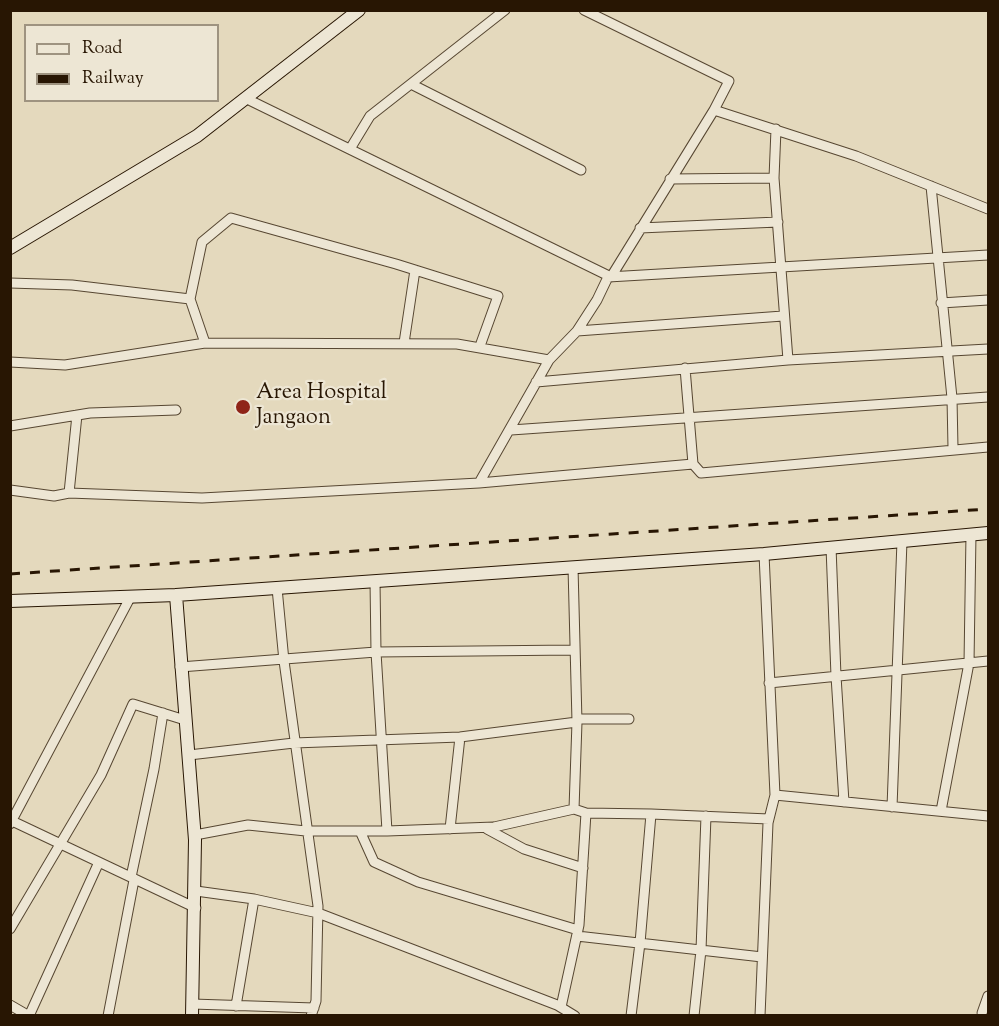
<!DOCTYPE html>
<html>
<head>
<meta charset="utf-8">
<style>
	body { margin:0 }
	#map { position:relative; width:999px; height:1026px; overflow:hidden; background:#e4d9bd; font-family:"Sorts Mill Goudy",serif }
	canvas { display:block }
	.frame { position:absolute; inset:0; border:12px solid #281603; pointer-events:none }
	.legend { position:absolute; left:24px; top:24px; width:195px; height:78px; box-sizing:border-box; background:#ede6d4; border:2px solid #9e9380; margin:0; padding:8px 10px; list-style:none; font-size:18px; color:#281603 }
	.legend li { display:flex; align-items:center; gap:12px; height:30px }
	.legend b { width:30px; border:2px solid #9e9380 }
</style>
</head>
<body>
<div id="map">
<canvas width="999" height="1026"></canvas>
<div class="frame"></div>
<ul class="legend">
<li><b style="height:8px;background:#ede6d4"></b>Road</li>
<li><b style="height:8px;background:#281603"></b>Railway</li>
</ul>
</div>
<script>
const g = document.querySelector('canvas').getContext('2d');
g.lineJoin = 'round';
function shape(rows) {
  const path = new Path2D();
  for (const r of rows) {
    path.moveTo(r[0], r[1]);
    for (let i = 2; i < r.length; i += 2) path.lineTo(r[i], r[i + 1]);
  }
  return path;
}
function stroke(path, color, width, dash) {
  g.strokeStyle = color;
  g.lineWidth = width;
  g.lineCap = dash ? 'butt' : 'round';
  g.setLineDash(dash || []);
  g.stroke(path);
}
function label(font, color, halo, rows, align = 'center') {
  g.font = font + ' "Sorts Mill Goudy",serif';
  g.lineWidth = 4.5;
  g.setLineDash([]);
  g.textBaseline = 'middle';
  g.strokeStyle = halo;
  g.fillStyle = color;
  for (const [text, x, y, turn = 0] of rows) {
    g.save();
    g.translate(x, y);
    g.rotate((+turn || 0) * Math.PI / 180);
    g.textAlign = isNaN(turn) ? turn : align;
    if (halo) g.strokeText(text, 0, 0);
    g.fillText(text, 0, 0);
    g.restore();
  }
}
const street = shape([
	[584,10,729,81,714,110],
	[411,84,581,170],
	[245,98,611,277],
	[776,129,774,178,788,360],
	[350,149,370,116,505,10],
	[670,179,774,178],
	[931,186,952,398,953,448],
	[640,228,778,222],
	[608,277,988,255],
	[10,283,72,285,190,299],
	[941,303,988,300],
	[577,331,783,316],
	[404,343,415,270],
	[480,346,498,296,396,264,231,218,202,242,190,299,205,343,457,344,549,360],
	[10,362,65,365,205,343],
	[685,368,693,464],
	[536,382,788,360,988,349],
	[10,426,90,413,176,410],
	[511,430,988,397],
	[479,483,549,360,577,331,597,300,608,277,611,277,714,110,856,156,988,209],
	[10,490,54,496,69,493,202,498,479,483,693,464,701,473,988,447],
	[69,493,77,415],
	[831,547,836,676,844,802],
	[277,588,284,661,318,906,316,1001,311,1016],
	[180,667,376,652,574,650],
	[769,683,988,661],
	[577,719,629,719],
	[189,755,294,743,460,737,577,722],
	[775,795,988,816],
	[892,807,902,541],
	[941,811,969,663,971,534],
	[586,813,651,814,640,943,631,1016],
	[651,814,769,819],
	[10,820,196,908],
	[10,824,131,596],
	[450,829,460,737],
	[487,829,524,849,583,868],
	[360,831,374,862,418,882,578,930],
	[387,831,494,827,574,809],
	[195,835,248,825,306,831,387,831,376,652,375,581],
	[131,877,154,769,163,713],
	[196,891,254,899,318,913,557,1005,575,1016],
	[10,929,101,775,133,704,185,720],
	[577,936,762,957],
	[192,1004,314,1008],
	[10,1005,29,1016],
	[236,1006,254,899],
	[561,1007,579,925,586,813,574,809,577,722,573,567],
	[982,1013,988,996],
	[29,1016,99,862],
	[108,1016,134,880],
	[694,1016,701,950,706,816],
	[760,1016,768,823,775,795,764,554]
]);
const secondary = shape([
	[10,248,197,136,359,10],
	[176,595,195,840,192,1016],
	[10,601,176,595,764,554,988,533]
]);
const rail = shape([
	[10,574,988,509]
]);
const markers = [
	[243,407,8,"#8f2418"]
];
const poiNames = [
	["Area Hospital",256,394],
	["Jangaon",256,419]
];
stroke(street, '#574732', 11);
stroke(secondary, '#281603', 14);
stroke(street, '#ede6d4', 9);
stroke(secondary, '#ede6d4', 12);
stroke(rail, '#281603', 3, [10, 10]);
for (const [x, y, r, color] of markers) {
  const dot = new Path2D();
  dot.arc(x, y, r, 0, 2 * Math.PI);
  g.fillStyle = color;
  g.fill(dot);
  stroke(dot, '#ede6d4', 2);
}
label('22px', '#281603', '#ede6d4', poiNames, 'left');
</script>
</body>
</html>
